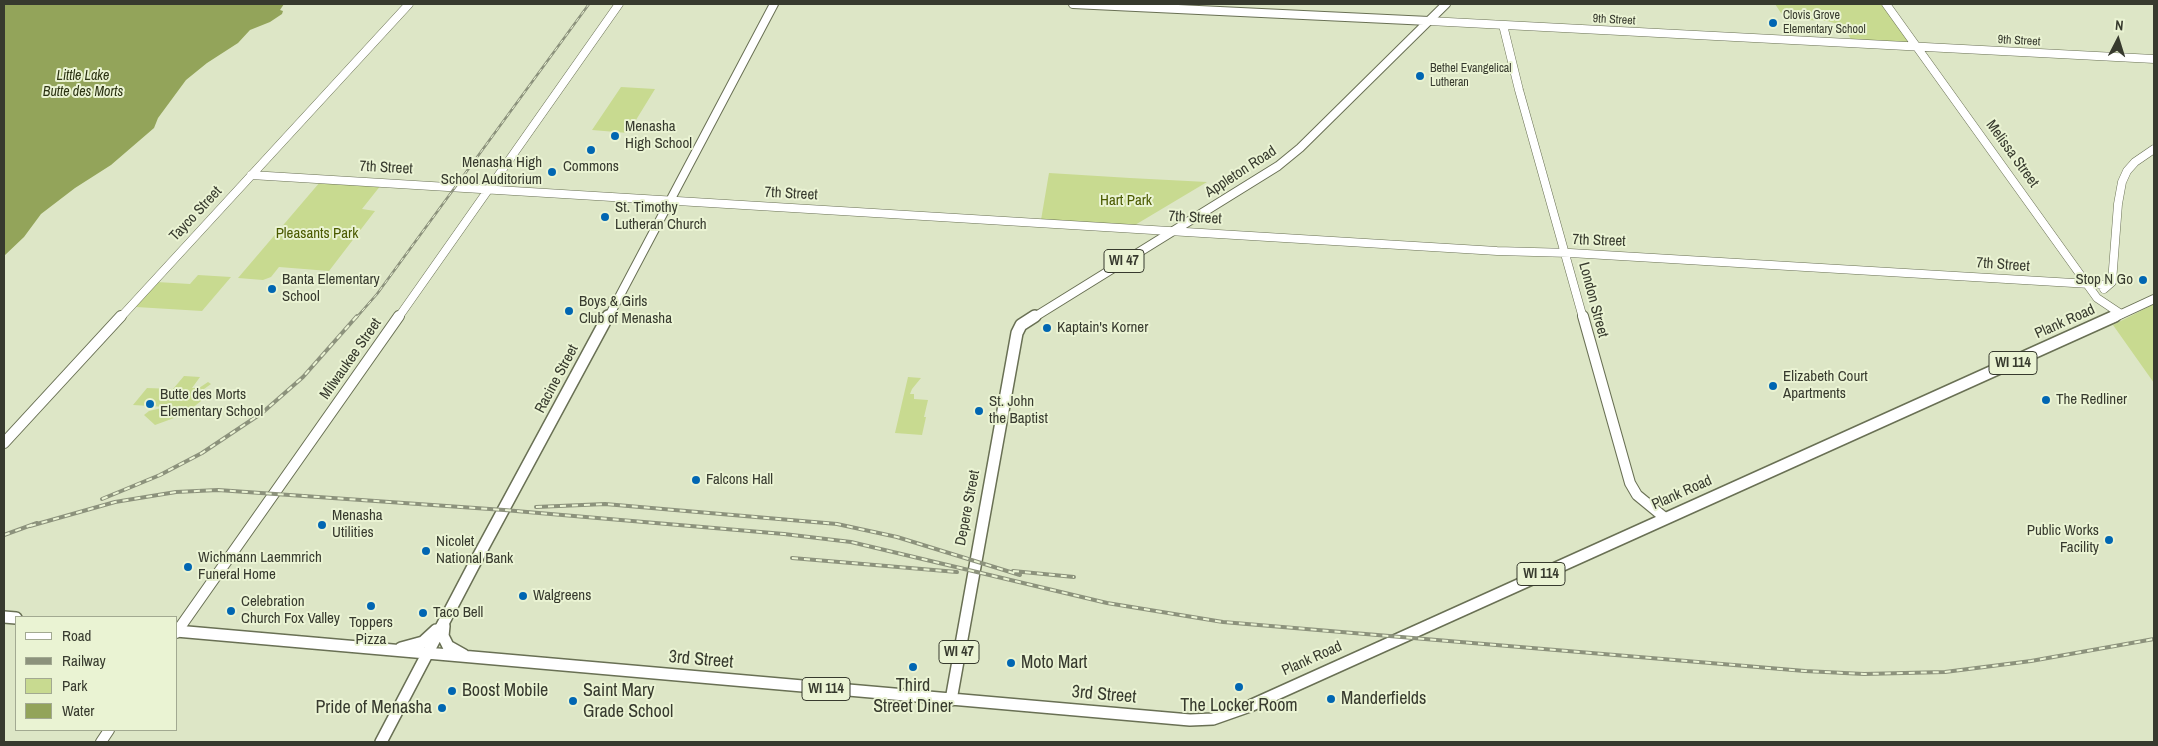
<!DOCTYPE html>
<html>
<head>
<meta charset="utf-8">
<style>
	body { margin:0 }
	#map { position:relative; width:2158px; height:746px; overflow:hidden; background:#dde6c6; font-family:"Archivo Narrow",sans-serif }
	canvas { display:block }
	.frame { position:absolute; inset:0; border:5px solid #373a2e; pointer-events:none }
	.legend { position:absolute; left:15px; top:616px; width:162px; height:115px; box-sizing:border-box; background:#eaf3d3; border:1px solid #a2a991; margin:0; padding:6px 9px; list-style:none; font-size:15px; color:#373a2e }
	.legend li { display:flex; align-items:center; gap:10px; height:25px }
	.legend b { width:25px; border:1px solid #a2a991 }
	.north { position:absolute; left:2093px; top:15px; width:50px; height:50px; -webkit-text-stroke:4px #eaf3d3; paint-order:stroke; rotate:5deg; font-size:14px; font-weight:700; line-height:20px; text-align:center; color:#373a2e }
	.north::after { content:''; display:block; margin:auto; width:18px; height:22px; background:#373a2e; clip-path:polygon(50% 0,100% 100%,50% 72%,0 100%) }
</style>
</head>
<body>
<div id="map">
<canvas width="2158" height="746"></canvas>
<div class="frame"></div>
<ul class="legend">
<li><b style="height:6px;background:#fff"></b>Road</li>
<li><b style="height:6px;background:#8c927c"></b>Railway</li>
<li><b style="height:14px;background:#c8da90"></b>Park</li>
<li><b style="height:14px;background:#93a45a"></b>Water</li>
</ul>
<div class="north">N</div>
</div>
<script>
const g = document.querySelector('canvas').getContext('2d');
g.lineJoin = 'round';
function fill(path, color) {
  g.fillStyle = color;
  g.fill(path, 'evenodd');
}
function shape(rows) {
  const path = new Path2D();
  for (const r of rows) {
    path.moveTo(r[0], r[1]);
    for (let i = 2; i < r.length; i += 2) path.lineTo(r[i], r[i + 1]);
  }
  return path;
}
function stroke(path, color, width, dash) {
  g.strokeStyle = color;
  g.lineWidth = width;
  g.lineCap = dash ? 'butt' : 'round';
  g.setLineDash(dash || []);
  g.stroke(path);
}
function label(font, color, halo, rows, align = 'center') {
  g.font = font + ' "Archivo Narrow",sans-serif';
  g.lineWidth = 4;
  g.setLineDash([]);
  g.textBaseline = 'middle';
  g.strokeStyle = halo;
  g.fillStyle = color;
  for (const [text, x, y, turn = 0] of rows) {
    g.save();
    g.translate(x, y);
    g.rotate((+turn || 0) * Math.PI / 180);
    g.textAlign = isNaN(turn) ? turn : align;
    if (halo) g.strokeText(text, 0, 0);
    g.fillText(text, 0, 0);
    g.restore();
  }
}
const green = shape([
	[1775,4,1883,4,1910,43,1852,41,1845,29,1838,24,1827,21,1785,19],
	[621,87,655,89,628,133,592,130],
	[1049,173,1130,178,1207,182,1135,225,1041,220],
	[320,182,381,185,362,209,375,211,329,271,279,267,271,277,263,280,238,278],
	[198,275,231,277,202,311,136,307,157,282,190,284],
	[2154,304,2154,383,2113,325],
	[184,376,200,377,192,388,199,388,208,382,211,384,204,389,201,394,201,401,185,414,155,425,144,415,149,411,166,407,133,405,147,388,173,389],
	[908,377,921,378,912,389,910,394,914,394,914,399,928,400,924,417,926,417,922,435,895,433]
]);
const water = shape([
	[4,4,284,4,280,10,283,11,282,14,270,22,250,30,238,43,207,63,186,80,158,118,154,128,111,165,75,188,41,214,24,237,4,256]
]);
const minorFar1 = shape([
	[1886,4,2097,298,2121,314],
	[1429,21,2154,59],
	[1503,25,1519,90,1583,318],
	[251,175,1497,251,1570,253,2107,285],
	[2104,289,2112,282,2118,204,2122,182,2127,171,2135,162,2154,149],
	[120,318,409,4],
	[398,318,619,4]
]);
const minor = shape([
	[1583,316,1630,483,1637,495,1665,518],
	[4,443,121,316],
	[176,633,399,316],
	[101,742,109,730]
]);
const majorFar1 = shape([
	[1073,4,1429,21],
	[608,318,774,4],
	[1033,318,1278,166,1300,148,1446,4],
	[2113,318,2154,299]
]);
const major = shape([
	[4,617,16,618],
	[444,626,443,636,448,646,464,655],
	[176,631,1190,720,1213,719,1250,706,2115,316],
	[401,648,423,642,436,630],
	[951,700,1017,333,1021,325,1035,316],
	[381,742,479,555,608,316]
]);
const railFar1 = shape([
	[356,318,377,294,589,4]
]);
const rail = shape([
	[102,499,160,475,202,453,262,413,303,377,357,316],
	[536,507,605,504,837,524,897,537,1020,575],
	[30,526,115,502,176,492,218,490,504,510,784,534,851,542,1107,603,1223,622,1805,671,1864,674,1945,672,2031,661,2154,639],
	[4,535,37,523],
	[792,558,957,572],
	[1013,571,1074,577]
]);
const markers = [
	[1773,23,5,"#0066b2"],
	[1420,76,5,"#0066b2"],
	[615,136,5,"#0066b2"],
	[591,150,5,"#0066b2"],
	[552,172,5,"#0066b2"],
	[605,217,5,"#0066b2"],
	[2143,280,5,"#0066b2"],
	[272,289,5,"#0066b2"],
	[569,311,5,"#0066b2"],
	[1047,328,5,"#0066b2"],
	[1773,386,5,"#0066b2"],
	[2046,400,5,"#0066b2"],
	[150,404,5,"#0066b2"],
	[979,411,5,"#0066b2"],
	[696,480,5,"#0066b2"],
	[322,525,5,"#0066b2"],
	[2109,540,5,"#0066b2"],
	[426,551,5,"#0066b2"],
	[188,567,5,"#0066b2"],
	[523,596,5,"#0066b2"],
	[371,606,5,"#0066b2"],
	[231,611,5,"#0066b2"],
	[423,613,5,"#0066b2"],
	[1011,663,5,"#0066b2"],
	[913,667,5,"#0066b2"],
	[1239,687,5,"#0066b2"],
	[452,691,5,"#0066b2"],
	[1331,699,5,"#0066b2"],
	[573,701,5,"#0066b2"],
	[442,708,5,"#0066b2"]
];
const farPoinames = [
	["Clovis Grove",1783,16],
	["Elementary School",1783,30],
	["Bethel Evangelical",1430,69],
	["Lutheran",1430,83]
];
const farStreetnames = [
	["9th Street",1614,20,3],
	["9th Street",2019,41,3]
];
const farWaternames = [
	["Little Lake",83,76],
	["Butte des Morts",83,92]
];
const shields = [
	[1124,261,40],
	[2013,363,48],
	[1541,574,48],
	[959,652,40],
	[826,689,48]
];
const shieldNames = [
	["WI 47",1124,261],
	["WI 114",2013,363],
	["WI 114",1541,574],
	["WI 47",959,652],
	["WI 114",826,689]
];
const poiNames = [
	["Menasha",625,127],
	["High School",625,144],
	["Menasha High",542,163,"right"],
	["School Auditorium",542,180,"right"],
	["Commons",591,167,"center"],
	["St. Timothy",615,208],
	["Lutheran Church",615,225],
	["Banta Elementary",282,280],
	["School",282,297],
	["Stop N Go",2133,280,"right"],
	["Boys & Girls",579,302],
	["Club of Menasha",579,319],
	["Kaptain's Korner",1057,328],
	["Elizabeth Court",1783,377],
	["Apartments",1783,394],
	["Butte des Morts",160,395],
	["Elementary School",160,412],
	["The Redliner",2056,400],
	["St. John",989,402],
	["the Baptist",989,419],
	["Falcons Hall",706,480],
	["Menasha",332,516],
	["Utilities",332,533],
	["Public Works",2099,531,"right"],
	["Facility",2099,548,"right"],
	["Nicolet",436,542],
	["National Bank",436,559],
	["Wichmann Laemmrich",198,558],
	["Funeral Home",198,575],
	["Walgreens",533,596],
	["Celebration",241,602],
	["Church Fox Valley",241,619],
	["Taco Bell",433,613],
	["Toppers",371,623,"center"],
	["Pizza",371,640,"center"]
];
const streetNames = [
	["Melissa Street",2012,154,54],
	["7th Street",386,168,3],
	["Appleton Road",1241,172,-33],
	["7th Street",791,194,3],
	["Tayco Street",196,214,-47],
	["7th Street",1195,218,3],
	["7th Street",1599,241,2],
	["7th Street",2003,265,4],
	["London Street",1593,300,75],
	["Plank Road",2065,322,-24],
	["Milwaukee Street",351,359,-55],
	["Racine Street",557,379,-62],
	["Plank Road",1682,493,-24],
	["Depere Street",968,508,-79],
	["Plank Road",1312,659,-24]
];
const parkNames = [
	["Hart Park",1126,201],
	["Pleasants Park",317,234]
];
const nearStreetnames = [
	["3rd Street",701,660,5],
	["3rd Street",1104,695,5]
];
const nearPoinames = [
	["Moto Mart",1021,663],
	["Third",913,686,"center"],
	["Street Diner",913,707,"center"],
	["Boost Mobile",462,691],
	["Saint Mary",583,691],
	["Grade School",583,712],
	["Manderfields",1341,699],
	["The Locker Room",1239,706,"center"],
	["Pride of Menasha",432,708,"right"]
];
fill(green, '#c8da90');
fill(water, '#93a45a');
stroke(minorFar1, '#697054', 9);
stroke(minor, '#697054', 12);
stroke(majorFar1, '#697054', 10);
stroke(major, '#697054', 14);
stroke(minorFar1, '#fff', 8);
stroke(minor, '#fff', 10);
stroke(majorFar1, '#fff', 8);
stroke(major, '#fff', 11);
stroke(railFar1, '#8c927c', 2.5);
stroke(rail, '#8c927c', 4);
stroke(railFar1, '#eaf3d3', 1, [4.5]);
stroke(rail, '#eaf3d3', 2, [6]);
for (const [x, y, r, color] of markers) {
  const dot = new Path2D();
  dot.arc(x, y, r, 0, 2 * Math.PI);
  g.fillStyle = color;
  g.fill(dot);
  stroke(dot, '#eaf3d3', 2);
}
label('12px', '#373a2e', '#eaf3d3', farPoinames, 'left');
label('12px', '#373a2e', '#eaf3d3', farStreetnames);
label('italic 14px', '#2c3313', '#eaf3d3', farWaternames);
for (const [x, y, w] of shields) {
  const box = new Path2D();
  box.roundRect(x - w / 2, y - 11.5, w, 23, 4);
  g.fillStyle = '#eaf3d3';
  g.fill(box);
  stroke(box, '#373a2e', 1);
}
label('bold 14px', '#373a2e', null, shieldNames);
label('15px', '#373a2e', '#eaf3d3', poiNames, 'left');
label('15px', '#373a2e', '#eaf3d3', streetNames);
label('15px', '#4b5a00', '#eaf3d3', parkNames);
label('18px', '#373a2e', '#eaf3d3', nearStreetnames);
label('18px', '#373a2e', '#eaf3d3', nearPoinames, 'left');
</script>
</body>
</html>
